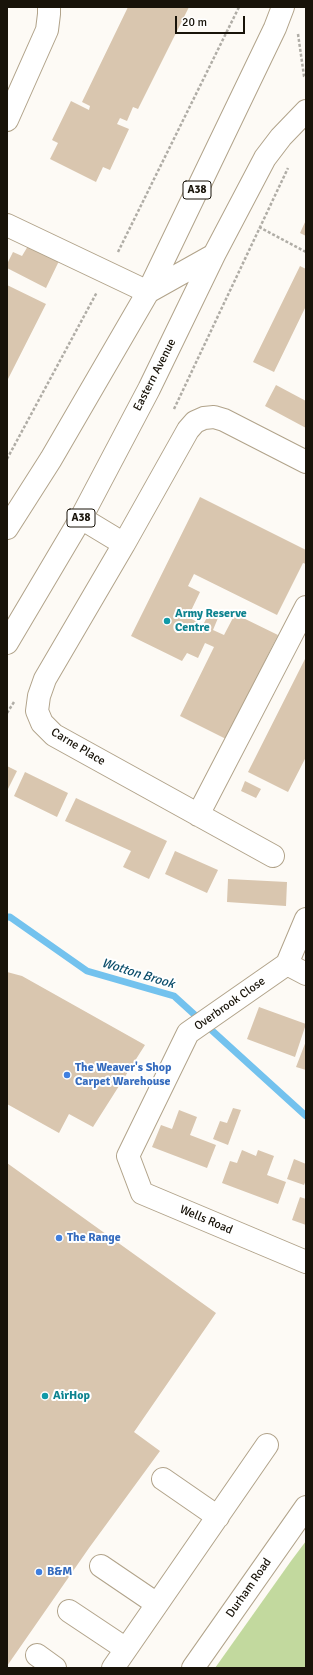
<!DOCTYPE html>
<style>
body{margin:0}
#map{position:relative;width:313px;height:1675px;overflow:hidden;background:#fdfaf5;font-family:Signika,sans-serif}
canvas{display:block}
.frame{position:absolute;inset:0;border:8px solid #181309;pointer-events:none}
.scale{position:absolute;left:175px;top:16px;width:70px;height:18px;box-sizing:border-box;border:2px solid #181309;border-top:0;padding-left:5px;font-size:12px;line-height:14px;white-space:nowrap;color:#181309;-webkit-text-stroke:3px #fff;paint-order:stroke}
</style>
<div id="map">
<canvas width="313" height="1675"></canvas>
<div class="frame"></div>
<div class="scale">20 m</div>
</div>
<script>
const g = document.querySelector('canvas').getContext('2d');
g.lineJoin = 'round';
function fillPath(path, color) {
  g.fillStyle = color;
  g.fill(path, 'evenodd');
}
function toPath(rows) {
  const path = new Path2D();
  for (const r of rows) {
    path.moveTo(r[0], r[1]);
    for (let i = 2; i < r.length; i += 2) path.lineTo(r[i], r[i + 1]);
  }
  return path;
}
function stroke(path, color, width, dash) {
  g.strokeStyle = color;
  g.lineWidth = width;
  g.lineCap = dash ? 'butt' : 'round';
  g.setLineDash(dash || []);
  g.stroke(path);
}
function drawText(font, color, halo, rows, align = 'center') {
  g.font = font + ' Signika,sans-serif';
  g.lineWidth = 4;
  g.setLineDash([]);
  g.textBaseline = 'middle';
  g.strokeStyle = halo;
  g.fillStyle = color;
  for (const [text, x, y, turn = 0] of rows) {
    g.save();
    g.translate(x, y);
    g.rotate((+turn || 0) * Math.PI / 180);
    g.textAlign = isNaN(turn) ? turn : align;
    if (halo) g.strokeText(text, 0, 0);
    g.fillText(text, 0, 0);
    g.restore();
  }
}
fillPath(toPath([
 [306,1541,306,1668,215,1668,291,1561]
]), '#c2d99e');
stroke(toPath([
 [7,917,10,917,87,971,174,996,306,1116]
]), '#73c2ee', 7);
fillPath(toPath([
 [128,7,189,7,138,109,133,107,127,121,120,118,117,124,129,129,110,170,103,167,96,182,50,159,58,143,52,140,71,101,89,110,90,106,82,102],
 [306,220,306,236,300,233],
 [28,246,59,261,46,288,7,268,7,264,13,252,22,256],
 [300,266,306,269,306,306,274,372,253,362],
 [7,285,46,304,7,381],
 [276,385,306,401,306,428,265,406],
 [200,497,306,550,306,564,303,563,277,615,194,574,188,586,200,592,188,617,203,625,209,613,218,618,213,630,224,635,235,614,278,635,226,739,180,716,214,647,205,643,198,658,187,653,182,661,131,636],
 [306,657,306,757,288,792,248,772],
 [7,766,17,771,7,791],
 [25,772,68,793,57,817,14,796],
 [245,781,261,789,256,798,241,791],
 [76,798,167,841,149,879,123,867,131,851,65,821],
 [175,851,218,870,207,893,165,874],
 [228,879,287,882,286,906,227,902],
 [7,972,22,976,145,1045,93,1127,69,1114,59,1133,7,1104],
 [259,1007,306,1024,295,1057,247,1039],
 [306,1041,306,1070,296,1067],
 [233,1108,241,1110,228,1145,213,1139,220,1121,227,1123],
 [179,1110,197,1117,190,1135,216,1145,207,1168,152,1147,161,1125,172,1129],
 [242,1150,256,1156,258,1150,274,1156,267,1175,286,1182,278,1204,222,1183,230,1161,237,1163],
 [294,1159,306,1164,306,1180,304,1185,287,1179],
 [7,1163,216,1313,134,1432,160,1451,89,1548,7,1666],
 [300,1197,306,1199,306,1225,292,1220]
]), '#d9c6af');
const minor = toPath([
 [7,120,47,30,49,14,49,7],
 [7,225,148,292],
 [81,518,124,544,45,679,39,696,37,711,42,723,54,735,273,856],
 [124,544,188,430,195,422,204,418,214,417,224,420,306,462],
 [198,815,306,607],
 [287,964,306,919],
 [306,974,287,964,188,1033,128,1156,142,1193,306,1262],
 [163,1479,218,1517],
 [101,1566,157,1604],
 [69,1611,126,1649],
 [37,1655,55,1668],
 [113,1668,267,1445],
 [193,1668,306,1507]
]);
const highway = toPath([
 [148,292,214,255],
 [7,528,51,459,148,292,275,28,283,7],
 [7,643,81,518,149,389,214,255,265,158,281,137,306,111]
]);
stroke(minor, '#b1a38a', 24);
stroke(highway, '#b1a38a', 24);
stroke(toPath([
 [298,34,304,76,306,78],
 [259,227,306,252],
 [118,252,239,7],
 [174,409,288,168],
 [7,459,97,292],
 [7,713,14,702]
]), '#b0ada6', 2.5, [3, 2]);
stroke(minor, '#fff', 22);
stroke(highway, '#fff', 22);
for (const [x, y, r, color] of [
 [167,621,4,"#0f9aa8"],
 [67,1075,4,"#3f7fe0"],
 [59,1238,4,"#3f7fe0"],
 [45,1396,4,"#0f9aa8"],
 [39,1572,4,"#3f7fe0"]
]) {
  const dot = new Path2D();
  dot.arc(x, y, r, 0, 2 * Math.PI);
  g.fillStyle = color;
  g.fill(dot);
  stroke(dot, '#fff', 1.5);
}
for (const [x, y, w] of [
 [197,190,28],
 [81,518,28]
]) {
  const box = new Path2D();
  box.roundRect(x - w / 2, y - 9, w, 18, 3);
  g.fillStyle = '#fff';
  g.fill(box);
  stroke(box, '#181309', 1);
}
drawText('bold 11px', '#181309', null, [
 ["A38",197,190],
 ["A38",81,518]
]);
drawText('12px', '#181309', '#fff', [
 ["Eastern Avenue",155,375,-63],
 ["Carne Place",78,747,31],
 ["Overbrook Close",230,1004,-35],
 ["Wells Road",206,1220,23],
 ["Durham Road",249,1588,-55]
]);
drawText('bold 12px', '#0d838f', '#fff', [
 ["Army Reserve",175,614],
 ["Centre",175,628],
 ["AirHop",53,1396]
], 'left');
drawText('bold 12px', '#366cbe', '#fff', [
 ["The Weaver's Shop",75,1068],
 ["Carpet Warehouse",75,1082],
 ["The Range",67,1238],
 ["B&M",47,1572]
], 'left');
drawText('italic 13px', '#0b4d6a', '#fff', [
 ["Wotton Brook",138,974,17]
]);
</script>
